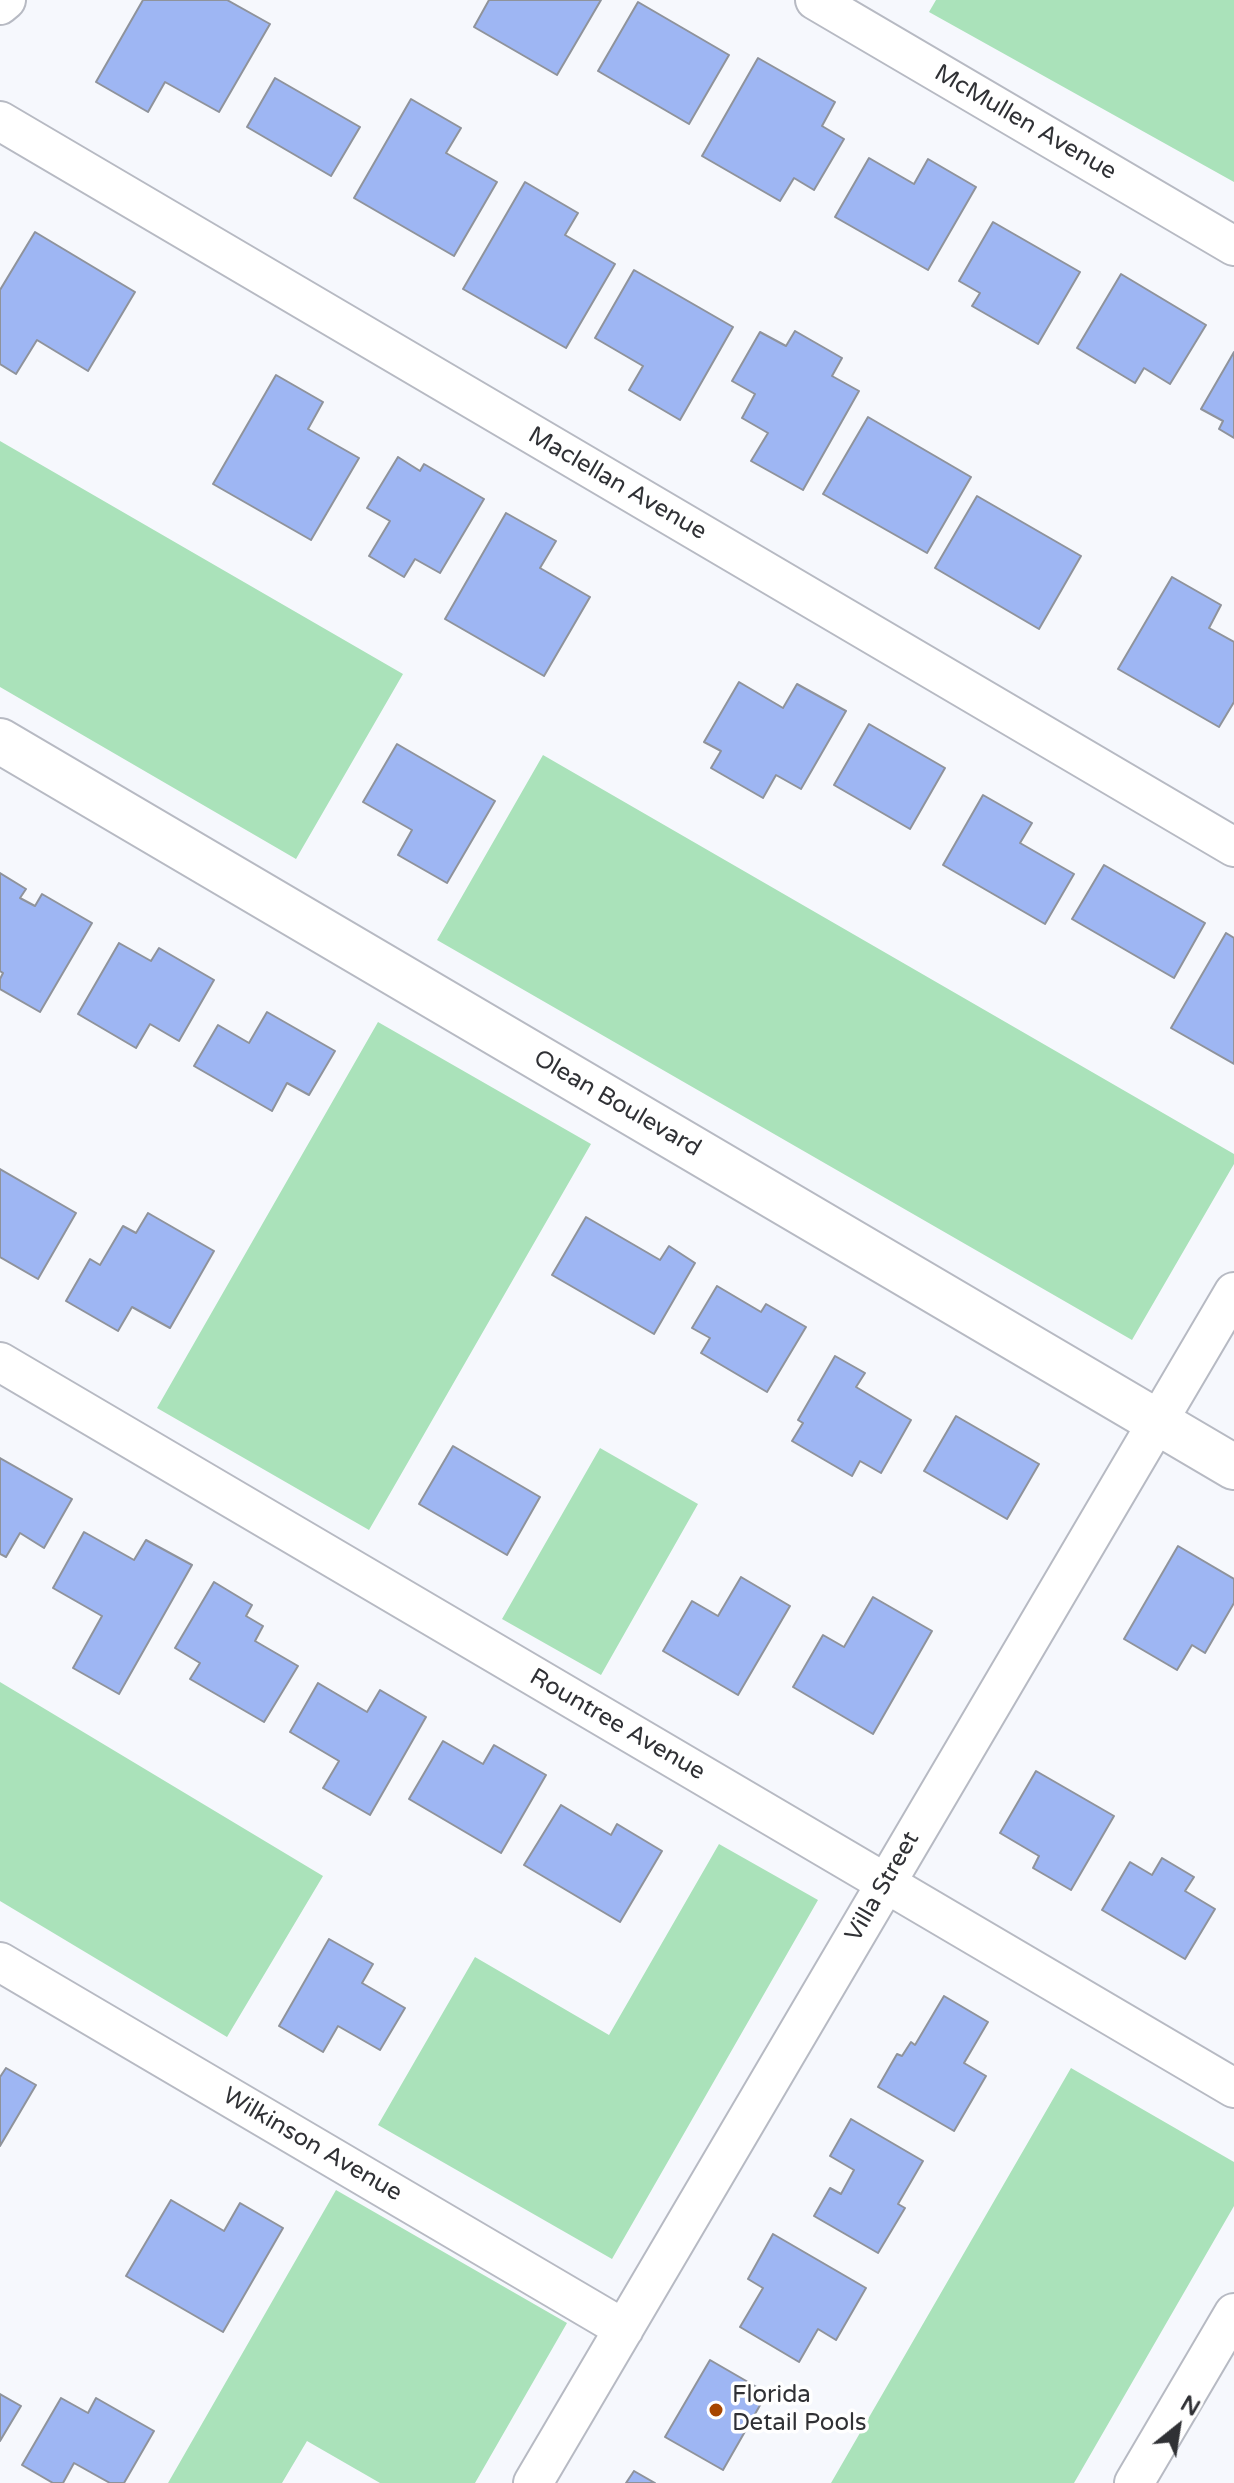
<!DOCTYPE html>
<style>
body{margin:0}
#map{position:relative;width:1234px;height:2483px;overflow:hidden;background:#f6f8fd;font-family:"Varela Round",sans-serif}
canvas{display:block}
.north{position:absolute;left:1138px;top:2387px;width:80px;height:80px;-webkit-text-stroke:6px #fff;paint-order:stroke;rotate:30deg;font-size:22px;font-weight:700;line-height:32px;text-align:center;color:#303135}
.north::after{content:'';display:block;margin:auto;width:28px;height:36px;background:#303135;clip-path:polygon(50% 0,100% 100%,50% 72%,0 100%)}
</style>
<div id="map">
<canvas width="1234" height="2483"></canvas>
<div class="north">N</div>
</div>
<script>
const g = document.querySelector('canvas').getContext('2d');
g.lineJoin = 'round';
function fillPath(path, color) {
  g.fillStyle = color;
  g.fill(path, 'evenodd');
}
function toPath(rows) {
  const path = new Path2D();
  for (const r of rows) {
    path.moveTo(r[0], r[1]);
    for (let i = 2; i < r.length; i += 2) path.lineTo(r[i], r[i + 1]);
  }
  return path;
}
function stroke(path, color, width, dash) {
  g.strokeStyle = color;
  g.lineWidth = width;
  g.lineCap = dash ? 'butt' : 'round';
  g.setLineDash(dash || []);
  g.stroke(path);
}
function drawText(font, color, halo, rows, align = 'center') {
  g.font = font + ' "Varela Round",sans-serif';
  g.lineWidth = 7;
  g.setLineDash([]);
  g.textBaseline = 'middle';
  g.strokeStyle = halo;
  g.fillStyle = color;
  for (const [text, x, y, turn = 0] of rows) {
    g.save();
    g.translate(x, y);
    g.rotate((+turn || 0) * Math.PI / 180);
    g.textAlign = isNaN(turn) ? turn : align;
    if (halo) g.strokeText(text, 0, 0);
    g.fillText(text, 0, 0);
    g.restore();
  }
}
fillPath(toPath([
 [936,0,1234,0,1234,182,929,12],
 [0,441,403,674,296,859,0,687],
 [543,755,1234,1154,1234,1164,1132,1340,437,940],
 [378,1022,591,1144,369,1530,157,1408],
 [600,1448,698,1504,601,1675,502,1619],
 [0,1682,323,1876,227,2037,0,1901],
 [719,1844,818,1900,612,2259,378,2125,475,1957,609,2035],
 [1071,2068,1234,2162,1234,2206,1074,2483,831,2483],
 [336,2190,567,2323,475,2483,380,2483,307,2441,282,2483,168,2483]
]), '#aae2ba');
const building = toPath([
 [143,0,227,0,270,24,219,112,165,82,148,112,96,82,143,0],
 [489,0,601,0,557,75,474,27,489,0],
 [638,2,729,55,689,124,598,71,638,2],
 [758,58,835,102,822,126,844,139,814,190,794,178,780,201,702,156,758,58],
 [275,78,360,127,331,176,247,127,275,78],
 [411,99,461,128,446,153,497,182,454,256,354,198,411,99],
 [869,158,914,184,928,159,976,187,928,270,835,217,869,158],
 [525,182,578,213,565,235,615,264,566,348,463,289,525,182],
 [993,222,1080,272,1038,344,972,306,980,293,959,281,993,222],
 [35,232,135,292,88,371,37,340,16,374,0,364,0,290,35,232],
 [634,270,733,327,680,420,629,390,643,366,595,338,634,270],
 [1121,274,1206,325,1170,384,1144,368,1135,383,1077,348,1121,274],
 [795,331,842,358,832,376,859,391,803,490,751,461,768,433,742,418,755,394,732,381,760,332,786,346,795,331],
 [1234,352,1234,438,1219,429,1223,421,1201,409,1234,352],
 [276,375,323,402,308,429,359,458,311,540,213,484,276,375],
 [868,417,971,477,927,553,823,494,868,417],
 [398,457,420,471,424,464,484,499,440,573,415,559,404,577,369,556,390,521,367,508,398,457],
 [977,496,1081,556,1039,629,935,568,977,496],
 [506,513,556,541,540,568,590,597,544,676,445,619,506,513],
 [1172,577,1221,605,1209,628,1234,642,1234,702,1219,727,1118,669,1172,577],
 [739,682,783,708,797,684,846,711,801,789,776,775,763,798,711,768,721,751,704,742,739,682],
 [869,724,945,768,910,829,834,785,869,724],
 [397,744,495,801,447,883,398,855,412,830,363,802,397,744],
 [983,795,1032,823,1020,843,1074,874,1045,924,943,865,983,795],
 [1104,865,1205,923,1174,978,1072,919,1104,865],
 [0,873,26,889,20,898,35,906,42,894,92,923,40,1012,0,989,0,979,3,973,0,971,0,873],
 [1226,933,1234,938,1234,1064,1171,1028,1226,933],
 [119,943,151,961,159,948,214,980,179,1041,150,1024,136,1048,78,1014,119,943],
 [267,1012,335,1051,309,1095,287,1083,272,1111,194,1066,218,1025,249,1043,267,1012],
 [0,1169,76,1213,38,1279,0,1257,0,1169],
 [148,1213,214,1251,170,1328,132,1307,118,1331,66,1301,90,1259,100,1265,123,1226,136,1233,148,1213],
 [586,1217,660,1260,669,1246,695,1263,654,1334,552,1275,586,1217],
 [717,1286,761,1312,766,1304,806,1327,767,1392,701,1353,710,1338,692,1328,717,1286],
 [835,1356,865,1373,856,1387,911,1420,881,1473,860,1461,852,1476,792,1441,803,1423,798,1420,835,1356],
 [956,1416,1039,1464,1007,1519,924,1471,956,1416],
 [453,1446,540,1497,507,1555,419,1504,453,1446],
 [0,1458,72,1499,44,1548,20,1533,6,1557,0,1554,0,1458],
 [84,1532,134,1560,146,1540,192,1565,119,1694,73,1668,102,1616,53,1588,84,1532],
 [1178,1546,1234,1579,1234,1603,1205,1653,1192,1645,1177,1670,1124,1639,1178,1546],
 [741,1577,790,1606,738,1695,663,1651,692,1601,718,1616,741,1577],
 [214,1582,252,1605,246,1616,263,1626,255,1641,298,1666,264,1722,190,1679,200,1663,175,1648,214,1582],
 [873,1597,932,1631,873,1734,793,1687,823,1635,844,1647,873,1597],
 [318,1683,367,1712,380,1690,426,1717,370,1815,323,1788,339,1761,290,1732,318,1683],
 [443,1741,483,1764,494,1745,546,1775,501,1853,409,1799,443,1741],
 [1036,1771,1114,1816,1071,1890,1033,1868,1039,1856,1000,1833,1036,1771],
 [561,1805,611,1835,617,1824,662,1851,620,1922,524,1865,561,1805],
 [1162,1858,1194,1877,1185,1891,1215,1909,1185,1959,1102,1910,1130,1862,1152,1875,1162,1858],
 [329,1939,373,1964,362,1983,405,2008,380,2050,338,2026,323,2052,279,2026,329,1939],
 [944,1996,988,2022,964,2063,986,2076,954,2131,878,2087,897,2054,902,2056,911,2042,915,2045,944,1996],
 [6,2068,36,2085,0,2146,0,2077,6,2068],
 [851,2119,923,2161,898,2204,905,2208,878,2253,814,2216,830,2188,841,2194,854,2170,830,2156,851,2119],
 [171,2200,224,2231,240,2203,283,2228,223,2332,126,2276,171,2200],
 [773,2234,866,2288,836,2340,818,2329,799,2362,740,2327,763,2288,748,2279,773,2234],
 [710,2360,767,2393,723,2470,665,2437,710,2360],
 [0,2394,21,2406,0,2441,0,2394],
 [61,2398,88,2413,96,2398,154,2431,124,2483,110,2483,74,2463,63,2483,53,2483,22,2465,61,2398],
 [634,2471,655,2483,626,2483,634,2471]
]);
fillPath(building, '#9eb6f3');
stroke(building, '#8f939b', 2);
const minor = toPath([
 [815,0,1234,246],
 [0,5,6,0],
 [0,121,1234,847],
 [0,1362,1234,2088],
 [0,1962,624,2329],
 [533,2483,1234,1292],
 [1134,2483,1234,2313]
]);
const tertiary = toPath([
 [0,741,1234,1467]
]);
stroke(minor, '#b7bac3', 42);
stroke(tertiary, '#b7bac3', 48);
stroke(minor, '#fff', 38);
stroke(tertiary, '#fff', 44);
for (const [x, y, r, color] of [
 [716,2410,8,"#a74600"]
]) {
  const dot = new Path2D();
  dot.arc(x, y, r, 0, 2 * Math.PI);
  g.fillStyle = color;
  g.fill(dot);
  stroke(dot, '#fff', 3);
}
drawText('24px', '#303135', '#fff', [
 ["McMullen Avenue",1025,123,30],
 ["Maclellan Avenue",617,484,30],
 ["Olean Boulevard",617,1104,30],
 ["Rountree Avenue",617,1725,30],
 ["Villa Street",883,1887,-60],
 ["Wilkinson Avenue",312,2145,30]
]);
drawText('24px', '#303135', '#fff', [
 ["Florida",732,2396],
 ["Detail Pools",732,2424]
], 'left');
</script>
